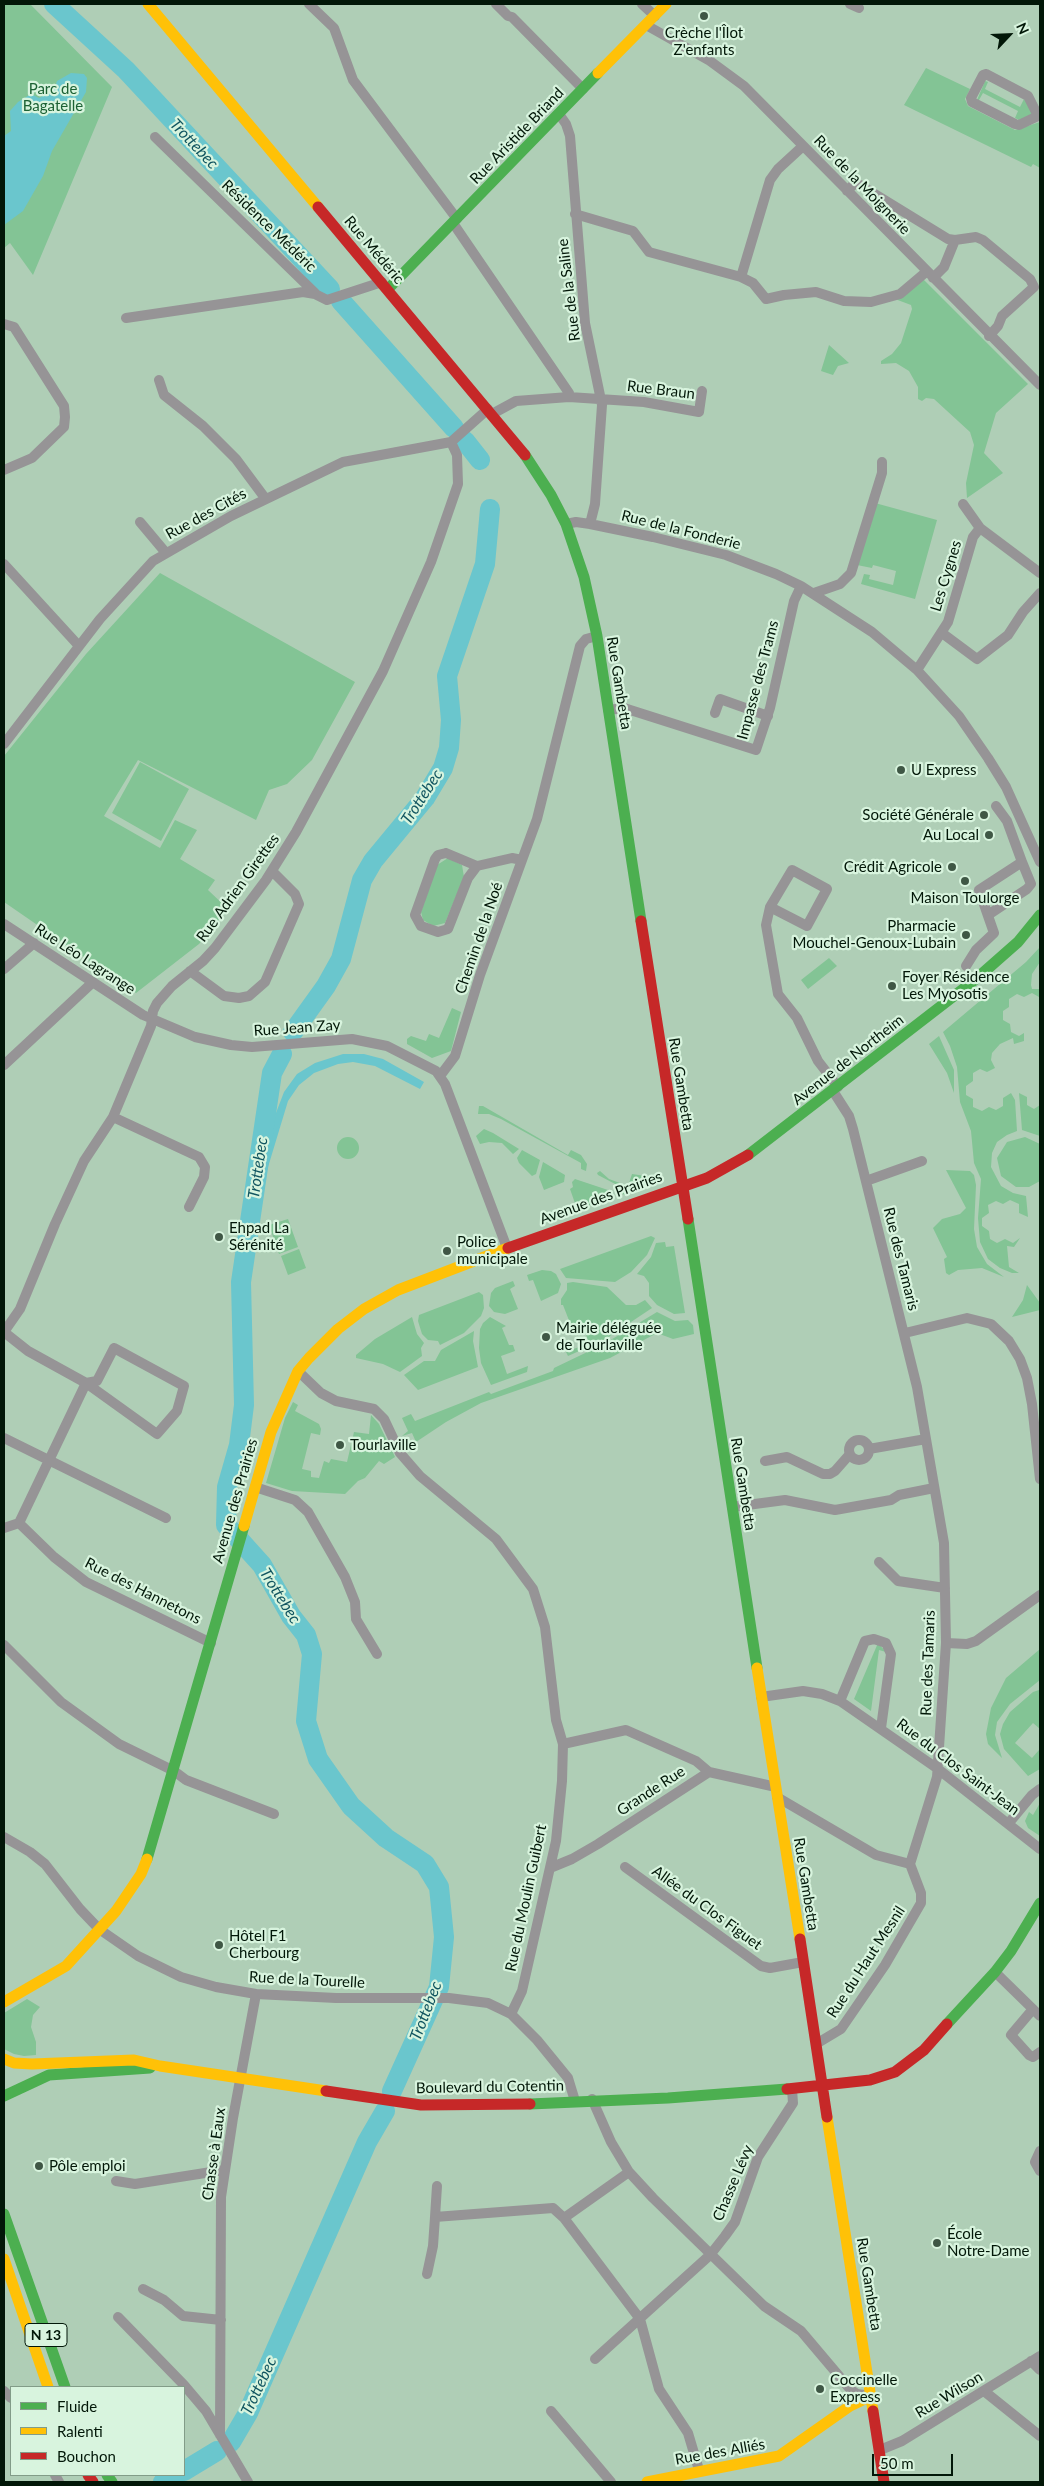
<!DOCTYPE html>
<meta charset="utf-8">
<style>
body{margin:0}
#map{position:relative;width:1044px;height:2486px;overflow:hidden;background:#afceb6;font-family:Lato,sans-serif}
canvas{display:block}
.frame{position:absolute;inset:0;border:5px solid #021708;pointer-events:none}
.legend{position:absolute;left:10px;top:2386px;width:175px;height:90px;box-sizing:border-box;background:#d8f4de;border:1px solid #829c88;margin:0;padding:6px 9px;list-style:none;font-size:15px;color:#021708}
.legend li{display:flex;align-items:center;gap:10px;height:25px}
.legend b{width:25px;border:1px solid #829c88}
.north{position:absolute;left:984px;top:10px;width:50px;height:50px;-webkit-text-stroke:4px #d8f4de;paint-order:stroke;rotate:65deg;font-size:14px;font-weight:700;line-height:20px;text-align:center;color:#021708}
.north::after{content:'';display:block;margin:auto;width:18px;height:22px;background:#021708;clip-path:polygon(50% 0,100% 100%,50% 72%,0 100%)}
.scale{position:absolute;left:872px;top:2454px;width:81px;height:22px;box-sizing:border-box;border:2px solid #021708;border-top:0;padding-left:6px;font-size:15px;line-height:18px;white-space:nowrap;color:#021708;-webkit-text-stroke:4px #d8f4de;paint-order:stroke}
</style>
<div id="map">
<canvas width="1044" height="2486"></canvas>
<div class="frame"></div>
<ul class="legend">
<li><b style="height:6px;background:#4caf50"></b>Fluide</li>
<li><b style="height:6px;background:#ffc107"></b>Ralenti</li>
<li><b style="height:6px;background:#c62828"></b>Bouchon</li>
</ul>
<div class="north">N</div>
<div class="scale">50 m</div>
</div>
<script>
const g = document.querySelector('canvas').getContext('2d');
g.lineJoin = 'round';
function fillPath(path, color) {
  g.fillStyle = color;
  g.fill(path, 'evenodd');
}
function toPath(rows) {
  const path = new Path2D();
  for (const r of rows) {
    if (r.length === 3) {
      path.moveTo(r[0] + r[2], r[1]);
      path.arc(r[0], r[1], r[2], 0, 2 * Math.PI);
      continue;
    }
    path.moveTo(r[0], r[1]);
    for (let i = 2; i < r.length; i += 2) path.lineTo(r[i], r[i + 1]);
  }
  return path;
}
function stroke(path, color, width, dash) {
  g.strokeStyle = color;
  g.lineWidth = width;
  g.lineCap = dash ? 'butt' : 'round';
  g.setLineDash(dash || []);
  g.stroke(path);
}
function drawText(font, color, halo, rows, align = 'center') {
  g.font = font + ' Lato,sans-serif';
  g.lineWidth = 4.5;
  g.setLineDash([]);
  g.textBaseline = 'middle';
  g.strokeStyle = halo;
  g.fillStyle = color;
  for (const [text, x, y, turn = 0] of rows) {
    g.save();
    g.translate(x, y);
    g.rotate((+turn || 0) * Math.PI / 180);
    g.textAlign = isNaN(turn) ? turn : align;
    if (halo) g.strokeText(text, 0, 0);
    g.fillText(text, 0, 0);
    g.restore();
  }
}
fillPath(toPath([
 [4,4,30,4,112,87,33,275,10,243,4,248],
 [926,68,970,89,965,99,968,106,1015,130,1040,122,1040,168,1033,164,1031,167,904,105],
 [985,81,988,82,985,89,1020,107,1024,99,1028,101,1033,112,1030,116,1019,120,1015,118,1018,111,983,93,979,100,977,100],
 [923,279,1028,384,996,413,984,453,1003,473,967,498,966,483,974,445,970,432,934,399,926,398,922,401,918,399,918,387,909,371,896,363,881,364,881,361,892,354,901,343,912,309,911,305,895,299],
 [829,345,849,363,838,366,833,375,821,371],
 [875,503,937,520,915,599,861,584,864,574,870,575,869,579,893,585,896,571,873,565,872,568,857,565],
 [160,573,355,682,312,760,287,784,269,790,256,820,138,760,104,816,160,848,175,820,197,830,180,859,215,880,208,890,228,909,199,944,136,993,4,902,4,756,86,654],
 [140,762,189,789,161,841,112,813],
 [448,858,462,865,464,877,445,923,433,926,423,920,421,912,437,865],
 [1040,947,1040,962,1032,974,1031,985,1032,989,1040,989,1040,1006,1039,997,1032,993,1024,997,1017,994,1009,999,1009,1007,1003,1011,1003,1020,1010,1024,1011,1032,1019,1036,1024,1033,1024,1041,1014,1044,1013,1038,1000,1044,992,1053,991,1060,995,1068,987,1072,980,1069,973,1073,973,1081,966,1086,966,1095,973,1099,973,1107,982,1111,989,1107,996,1110,1003,1106,1003,1098,1011,1093,1015,1100,1017,1131,1007,1135,997,1142,992,1153,991,1167,1001,1186,1013,1193,1026,1196,1028,1217,1019,1213,1019,1204,1010,1200,1003,1204,996,1201,988,1205,989,1213,982,1218,982,1226,989,1231,990,1239,997,1243,1005,1239,1013,1243,1020,1238,1014,1247,1007,1246,1009,1267,1019,1273,1012,1273,1000,1268,988,1259,980,1242,978,1218,981,1179,974,1163,971,1131,960,1102,957,1067,950,1046,943,1032,1026,962],
 [829,958,837,966,808,989,801,980],
 [452,1008,461,1012,451,1051,432,1058,407,1044,407,1039,411,1036,426,1041,429,1034,439,1038],
 [939,1036,954,1070,954,1093,947,1073,929,1044],
 [1019,1093,1027,1097,1027,1105,1034,1109,1040,1105,1040,1136,1022,1130],
 [479,1106,483,1106,568,1155,571,1150,581,1155,587,1164,586,1171,581,1169,581,1163,501,1119,489,1114,478,1114],
 [484,1129,493,1133,519,1149,513,1154,502,1143,489,1142,480,1144,476,1136],
 [1025,1137,1040,1144,1040,1181,1029,1187,1016,1187,1001,1176,997,1158,1007,1142],
 [348,1148,11],
 [522,1150,540,1160,536,1174,532,1176,519,1163,517,1158],
 [543,1162,565,1175,564,1182,544,1190,539,1177],
 [946,1170,970,1171,974,1175,976,1185,974,1229,977,1247,987,1264,1004,1277,982,1268,958,1270,949,1275,946,1273,944,1259,947,1257,933,1228,942,1219,960,1214,966,1208],
 [600,1171,609,1179,628,1186,632,1174,652,1177,655,1180,654,1183,624,1195,617,1185,598,1175,597,1173],
 [575,1179,608,1190,614,1197,577,1209,570,1189,573,1187,572,1182],
 [288,1219,298,1247,279,1254,269,1225],
 [651,1236,655,1238,647,1255,631,1272,615,1282,566,1278,560,1269],
 [665,1242,666,1247,674,1246,685,1313,674,1314,657,1305,649,1296,649,1283,644,1276,637,1274,651,1257,656,1243],
 [299,1249,306,1268,288,1275,281,1256],
 [542,1270,551,1271,556,1274,561,1284,558,1293,541,1301,533,1280,529,1281,527,1275],
 [513,1281,515,1286,510,1289,518,1309,505,1314,494,1312,489,1306,491,1293,495,1288],
 [573,1282,607,1287,626,1305,636,1305,645,1300,652,1308,604,1340,568,1356,566,1352,589,1343,583,1326,569,1330,566,1324,570,1323,563,1305,561,1305,561,1299,567,1290,567,1283],
 [1027,1285,1040,1303,1040,1310,1012,1317,1023,1300],
 [479,1292,483,1295,484,1308,481,1316,464,1333,440,1345,438,1341,428,1340,422,1334,418,1321,419,1315],
 [657,1312,675,1321,688,1320,693,1325,694,1334,673,1339,657,1333,610,1358,481,1403,446,1422,416,1442,412,1433,402,1436,408,1431,402,1418,411,1414,415,1421,489,1392,491,1394,553,1371,554,1368,604,1344],
 [412,1317,417,1334,424,1343,421,1348,422,1356,400,1372,383,1364,356,1358,356,1355,375,1339],
 [490,1317,506,1326,502,1328,509,1345,513,1345,515,1351,501,1356,507,1374,528,1366,527,1372,491,1385,481,1363,479,1348,480,1329,483,1323],
 [474,1331,473,1341,478,1367,418,1390,404,1375,424,1361,435,1361,441,1350],
 [293,1402,298,1405,295,1411,319,1424,321,1429,320,1435,311,1433,302,1469,311,1471,311,1477,319,1478,324,1461,329,1463,331,1459,347,1462,354,1432,369,1434,371,1415,379,1424,395,1457,384,1464,379,1461,365,1478,358,1481,345,1494,292,1491,266,1483,285,1418],
 [878,1643,886,1652,879,1650,871,1711,854,1699],
 [1040,1649,1040,1680,1010,1704,997,1722,995,1735,1002,1758,988,1744,986,1734,991,1708,1006,1678],
 [1039,1690,1040,1729,1033,1723,1015,1743,1032,1758,1039,1750,1040,1752,1040,1769,1028,1776,1004,1749,1000,1734,1003,1724,1010,1712,1033,1692],
 [1040,1803,1040,1836,1028,1828,1025,1821,1029,1812,1033,1815],
 [27,1999,40,2007,33,2015,31,2027,36,2042,36,2055,24,2056,14,2054,4,2049,4,2013]
]), '#83c495');
fillPath(toPath([
 [71,73,84,74,87,78,86,92,52,151,43,176,23,211,4,225,4,136,11,131,10,111,18,102,31,94,39,98,54,90,57,81],
 [343,1054,364,1054,383,1059,424,1082,420,1089,375,1066,353,1062,338,1064,314,1073,299,1085,288,1101,265,1177,256,1176,263,1126,271,1126,284,1092,297,1074,315,1063]
]), '#6ac6cd');
stroke(toPath([
 [54,4,126,70,330,289],
 [341,301,454,428],
 [465,441,480,460],
 [293,1032,326,986,341,959,362,880,373,861,425,798,443,768,449,748,451,720,447,676,485,564,490,509],
 [282,1054,272,1073,241,1282,244,1405,239,1445,227,1487,226,1525,262,1565,291,1616,306,1635,312,1654,306,1721,318,1759,351,1806,386,1838,425,1864,439,1887,444,1937,439,1987,392,2091],
 [231,2442,248,2413,367,2142,385,2111],
 [184,2471,217,2451],
 [163,2482,177,2475]
]), '#6ac6cd', 20);
stroke(toPath([
 [309,4,334,28,353,80,457,219],
 [496,4,508,16,512,17,583,89],
 [642,4,655,16],
 [850,4,859,8],
 [646,25,710,61,744,86,1040,385],
 [986,74,1028,96,1038,116,1019,125,1015,124,972,102,971,98,983,75,986,74],
 [559,114,566,124,570,136,585,323,602,405,595,504,590,524],
 [155,137,315,293],
 [847,191,854,184,860,185,948,239,955,240,976,237,983,240,1030,279,1034,287,1002,316,998,326,989,336],
 [575,214,633,231,649,252,741,277,753,283,766,299,784,295,816,292,844,301,871,302,900,294,926,272],
 [453,223,569,393,569,397,516,401,492,414],
 [741,277,770,180,778,169,803,146],
 [933,278,944,267,955,240],
 [126,318,303,292,315,294,327,300,382,282],
 [4,324,14,327,64,406,65,417,64,427,32,458,4,470],
 [159,380,164,395,203,426,236,459,265,498],
 [569,397,644,402,699,412,702,391],
 [963,504,980,528,1040,573],
 [140,522,166,553],
 [566,524,576,522,590,524,653,537,726,555,776,574,801,586,872,632,917,670,959,716,988,758,1006,787,1040,862],
 [4,564,79,646],
 [814,593,840,584,851,573,882,473,882,462],
 [942,633,977,659,1008,635,1023,612,1040,593],
 [917,670,948,622,973,537,980,528],
 [608,710,624,708,756,750,770,708,794,601,801,586],
 [715,713,720,699,768,716],
 [4,744,100,619,153,561,231,516,343,462,451,442,488,409],
 [446,853,477,866,468,878,448,929,438,932,421,926,415,915,435,859,438,855,446,853],
 [477,866,512,858,522,860],
 [770,907,807,926,827,889,792,870,770,907,766,925,778,994,797,1018,818,1061,838,1087],
 [988,915,1027,889,1031,884,1022,862],
 [4,924,143,1015,195,1037,231,1045,252,1047,352,1039,387,1046,436,1071,445,1084,507,1248],
 [966,966,976,950,994,933,979,890,1022,862,1007,821,996,806],
 [4,969,34,943],
 [190,971,224,996,239,998,249,996,265,982,299,904,295,894,272,871],
 [4,1065,93,982],
 [440,1076,455,1056,480,975,537,819,580,646,586,639,597,636],
 [113,1117,199,1157,205,1167,204,1177,189,1207],
 [866,1181,922,1161],
 [4,1332,20,1309,55,1224,84,1161,113,1117,151,1026,153,1011,157,1003,172,986,203,961,215,948,266,880,296,832,383,671,431,562,458,484,457,455,451,442],
 [905,1333,967,1318,991,1324,1009,1341,1020,1359,1027,1378,1032,1404,1040,1479],
 [114,1348,184,1386,177,1411,157,1434,86,1383,97,1381,114,1348],
 [298,1371,321,1393,336,1401,374,1409,384,1419,400,1453,420,1476,496,1539,533,1589,545,1627,556,1720,563,1744,562,1781,556,1841,522,1991,511,2014,537,2040,568,2078,575,2101],
 [4,1438,166,1518],
 [859,1450,10],
 [869,1449,926,1439],
 [765,1461,787,1457,823,1474,830,1474,835,1471,850,1454],
 [255,1487,295,1500,308,1512,345,1577,355,1602,356,1619,377,1654],
 [732,1507,785,1500,835,1510,891,1500,899,1495,934,1488],
 [19,1523,54,1557,86,1582,211,1643],
 [4,1528,19,1523,86,1383,28,1351,4,1332],
 [879,1562,898,1581,945,1588],
 [946,1643,967,1644,976,1641,1040,1595],
 [4,1645,61,1702,119,1744,174,1771,186,1780,274,1814],
 [761,1697,803,1691,822,1694,840,1701,938,1769,1040,1849],
 [840,1701,865,1641,874,1639,886,1643,891,1654,881,1728],
 [563,1744,626,1730,696,1761,709,1772],
 [777,1797,876,1855,910,1864],
 [1008,1824,1032,1795,1040,1789],
 [4,1837,30,1852,45,1864,80,1909,99,1929,138,1956,181,1977,216,1987,256,1994,336,1998,449,1998,488,2003,511,2014],
 [625,1867,761,1966,770,1968,803,1962],
 [550,1868,572,1859,598,1844,709,1772,776,1787],
 [995,1972,1040,2016],
 [1033,2009,1011,2035,1029,2055,1033,2057,1040,2052],
 [816,2044,841,2029,885,1965,921,1903,921,1893,910,1864,937,1777,946,1643,944,1543,917,1387,853,1129,849,1116,833,1091],
 [592,2099,611,2142,629,2172,653,2198,764,2306,801,2331,850,2389,857,2394,871,2396],
 [1040,2151,1035,2162,1040,2171],
 [116,2181,135,2184,224,2170],
 [435,2217,437,2186],
 [564,2218,640,2319,659,2389,688,2433,699,2470],
 [427,2274,433,2246,435,2217,553,2208,564,2218,629,2172],
 [143,2289,164,2300,183,2316,221,2320],
 [118,2317,184,2385,206,2411,248,2482],
 [595,2359,710,2255,725,2236,735,2222,758,2157,793,2103,792,2089],
 [1031,2361,1040,2370],
 [4,2391,11,2398],
 [984,2391,1040,2436],
 [551,2411,611,2482],
 [220,2435,221,2197,233,2118,256,1994],
 [880,2450,902,2441,1040,2356],
 [55,2475,59,2482]
]), '#969496', 10);
stroke(toPath([
 [388,289,598,73],
 [525,455,551,495,566,524,584,577,597,636,641,921],
 [748,1155,976,979,1018,942,1040,915],
 [688,1219,757,1668],
 [147,1859,244,1526],
 [947,2024,995,1972,1011,1951,1040,1903],
 [4,2096,49,2075,150,2068],
 [530,2104,668,2098,787,2089],
 [4,2214,65,2387],
 [107,2475,112,2482]
]), '#4caf50', 11);
stroke(toPath([
 [148,4,318,207],
 [598,73,666,4],
 [244,1526,271,1432,298,1371,309,1358,338,1329,364,1309,398,1290,508,1248],
 [757,1668,800,1939],
 [4,2002,66,1966,116,1911,141,1874,147,1859],
 [4,2059,14,2063,32,2064,134,2060,160,2066,326,2091],
 [827,2117,873,2411],
 [4,2259,48,2387],
 [647,2482,779,2456,850,2406,871,2396]
]), '#ffc107', 11);
stroke(toPath([
 [318,207,525,455],
 [641,921,688,1219],
 [508,1248,707,1178,748,1155],
 [800,1939,827,2117],
 [787,2089,870,2080,895,2072,924,2050,947,2024],
 [326,2091,421,2105,530,2104],
 [873,2411,884,2482],
 [88,2475,93,2482]
]), '#c62828', 11);
for (const [x, y, r, color] of [
 [704,16,5,"#3f5745"],
 [901,770,5,"#3f5745"],
 [984,815,5,"#3f5745"],
 [989,835,5,"#3f5745"],
 [952,867,5,"#3f5745"],
 [965,881,5,"#3f5745"],
 [966,935,5,"#3f5745"],
 [892,986,5,"#3f5745"],
 [219,1237,5,"#3f5745"],
 [447,1251,5,"#3f5745"],
 [546,1337,5,"#3f5745"],
 [340,1445,5,"#3f5745"],
 [219,1945,5,"#3f5745"],
 [39,2166,5,"#3f5745"],
 [937,2243,5,"#3f5745"],
 [820,2389,5,"#3f5745"]
]) {
  const dot = new Path2D();
  dot.arc(x, y, r, 0, 2 * Math.PI);
  g.fillStyle = color;
  g.fill(dot);
  stroke(dot, '#d8f4de', 2);
}
for (const [x, y, w] of [
 [46,2335,42]
]) {
  const box = new Path2D();
  box.roundRect(x - w / 2, y - 11.5, w, 23, 4);
  g.fillStyle = '#d8f4de';
  g.fill(box);
  stroke(box, '#021708', 1);
}
drawText('bold 14px', '#021708', null, [
 ["N 13",46,2335]
]);
drawText('15px', '#021708', '#d8f4de', [
 ["Crèche l'Îlot",704,33,"center"],
 ["Z'enfants",704,50,"center"],
 ["U Express",911,770],
 ["Société Générale",974,815,"right"],
 ["Au Local",979,835,"right"],
 ["Crédit Agricole",942,867,"right"],
 ["Maison Toulorge",965,898,"center"],
 ["Pharmacie",956,926,"right"],
 ["Mouchel-Genoux-Lubain",956,943,"right"],
 ["Foyer Résidence",902,977],
 ["Les Myosotis",902,994],
 ["Ehpad La",229,1228],
 ["Sérénité",229,1245],
 ["Police",457,1242],
 ["municipale",457,1259],
 ["Mairie déléguée",556,1328],
 ["de Tourlaville",556,1345],
 ["Tourlaville",350,1445],
 ["Hôtel F1",229,1936],
 ["Cherbourg",229,1953],
 ["Pôle emploi",49,2166],
 ["École",947,2234],
 ["Notre-Dame",947,2251],
 ["Coccinelle",830,2380],
 ["Express",830,2397]
], 'left');
drawText('15px', '#1c6134', '#d8f4de', [
 ["Parc de",53,89],
 ["Bagatelle",53,106]
]);
drawText('15px', '#021708', '#d8f4de', [
 ["Rue Aristide Briand",517,136,-46],
 ["Rue de la Moignerie",862,185,46],
 ["Résidence Médéric",269,226,44],
 ["Rue Médéric",374,250,50],
 ["Rue de la Saline",569,290,-97],
 ["Rue Braun",661,390,7],
 ["Rue des Cités",206,514,-29],
 ["Rue de la Fonderie",681,530,14],
 ["Les Cygnes",946,576,-73],
 ["Impasse des Trams",758,680,-75],
 ["Rue Gambetta",619,683,81],
 ["Rue Adrien Girettes",238,888,-54],
 ["Chemin de la Noé",479,938,-71],
 ["Rue Léo Lagrange",85,959,33],
 ["Rue Jean Zay",297,1028,-4],
 ["Avenue de Northeim",848,1060,-38],
 ["Rue Gambetta",681,1084,81],
 ["Avenue des Prairies",601,1198,-20],
 ["Rue des Tamaris",901,1259,76],
 ["Rue Gambetta",743,1484,81],
 ["Avenue des Prairies",235,1501,-74],
 ["Rue des Hannetons",143,1591,27],
 ["Rue des Tamaris",928,1663,-88],
 ["Rue du Clos Saint-Jean",958,1767,37],
 ["Grande Rue",651,1791,-33],
 ["Rue Gambetta",806,1884,81],
 ["Rue du Moulin Guibert",526,1898,-78],
 ["Allée du Clos Figuet",707,1908,36],
 ["Rue du Haut Mesnil",866,1962,-57],
 ["Rue de la Tourelle",307,1980,3],
 ["Boulevard du Cotentin",490,2087,-1],
 ["Chasse à Eaux",214,2154,-82],
 ["Chasse Lévy",733,2183,-67],
 ["Rue Gambetta",869,2284,81],
 ["Rue Wilson",949,2395,-31],
 ["Rue des Alliés",720,2452,-10]
]);
drawText('italic 16px', '#115560', '#d8f4de', [
 ["Trottebec",194,144,47],
 ["Trottebec",422,797,-57],
 ["Trottebec",258,1168,-82],
 ["Trottebec",280,1596,58],
 ["Trottebec",426,2011,-69],
 ["Trottebec",259,2386,-65]
]);
</script>
